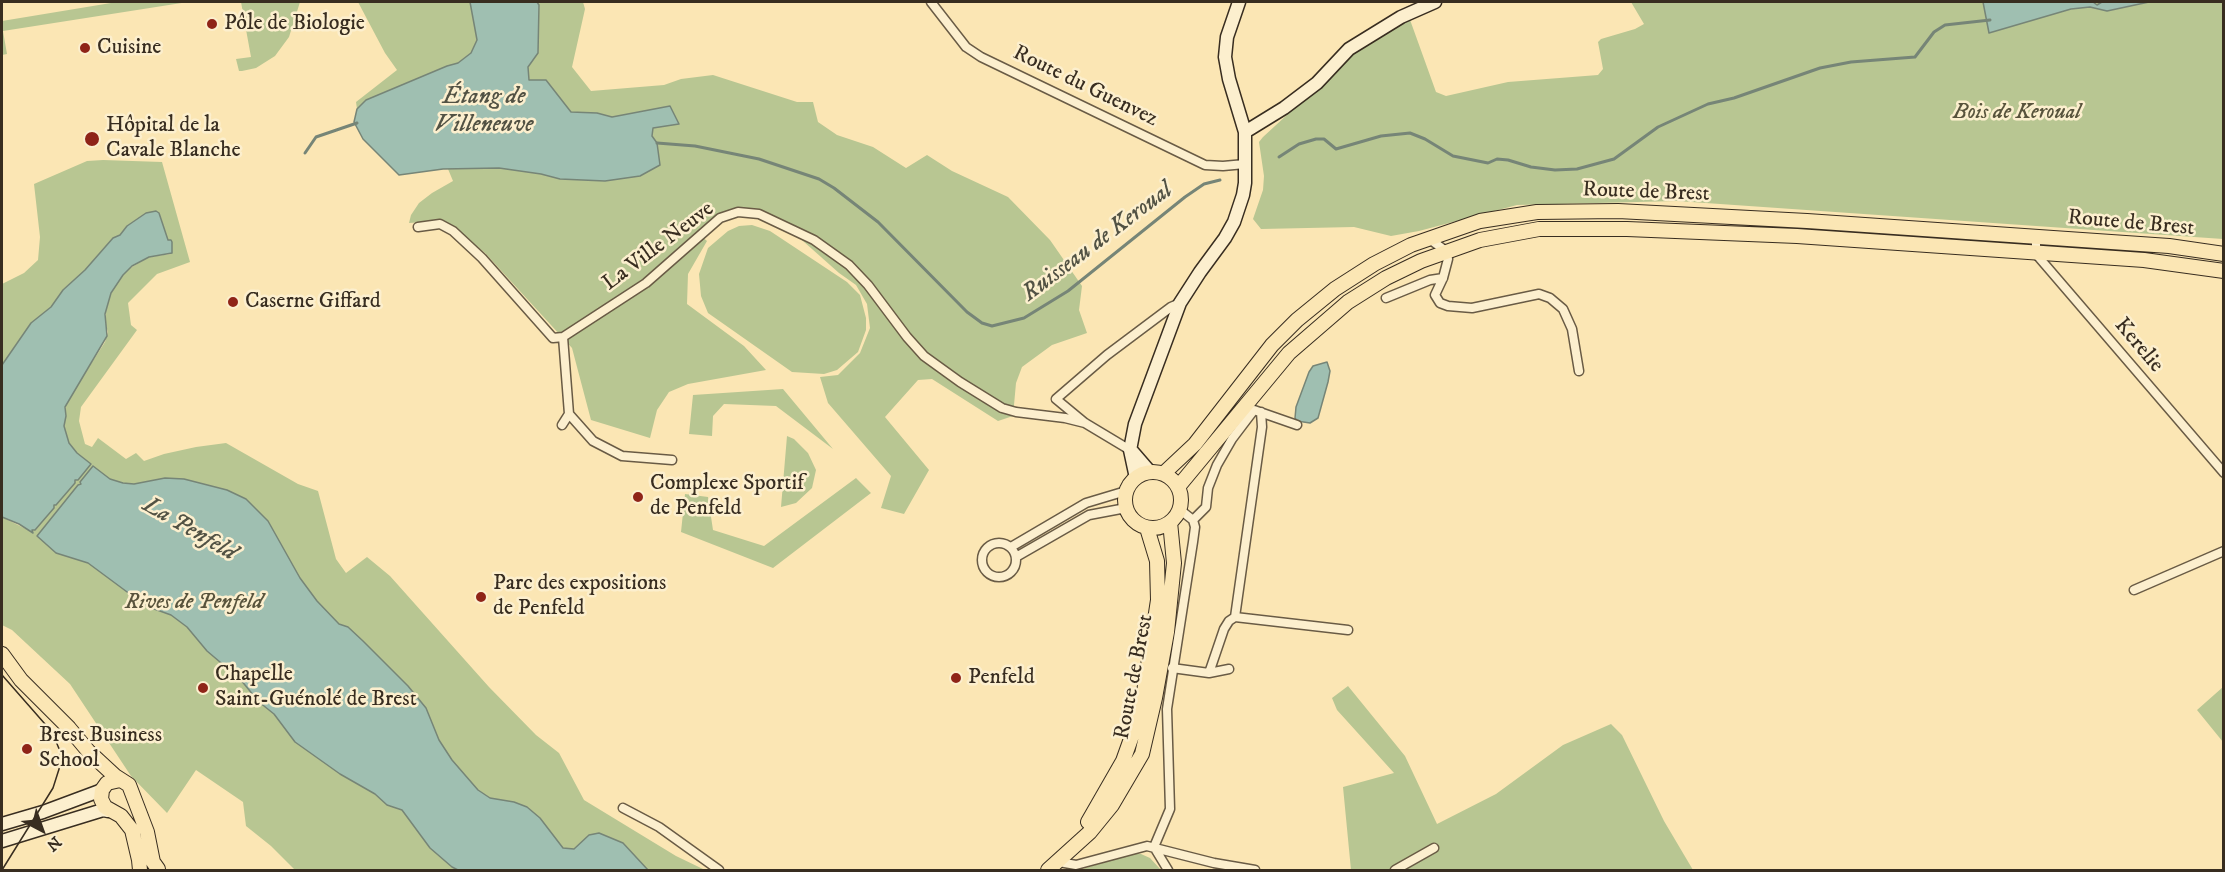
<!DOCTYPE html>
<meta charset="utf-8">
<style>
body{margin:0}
#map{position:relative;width:2225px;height:872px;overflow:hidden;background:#fbe6b4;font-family:"IM FELL DW Pica",serif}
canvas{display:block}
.frame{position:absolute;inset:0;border:3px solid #382d20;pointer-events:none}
.north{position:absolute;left:12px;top:800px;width:60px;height:60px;-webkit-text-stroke:4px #fcefce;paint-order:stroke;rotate:139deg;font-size:16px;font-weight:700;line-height:24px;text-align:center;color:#382d20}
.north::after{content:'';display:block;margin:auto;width:21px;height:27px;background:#382d20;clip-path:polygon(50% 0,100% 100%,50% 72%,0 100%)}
</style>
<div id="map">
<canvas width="2225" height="872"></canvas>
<div class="frame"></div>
<div class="north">N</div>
</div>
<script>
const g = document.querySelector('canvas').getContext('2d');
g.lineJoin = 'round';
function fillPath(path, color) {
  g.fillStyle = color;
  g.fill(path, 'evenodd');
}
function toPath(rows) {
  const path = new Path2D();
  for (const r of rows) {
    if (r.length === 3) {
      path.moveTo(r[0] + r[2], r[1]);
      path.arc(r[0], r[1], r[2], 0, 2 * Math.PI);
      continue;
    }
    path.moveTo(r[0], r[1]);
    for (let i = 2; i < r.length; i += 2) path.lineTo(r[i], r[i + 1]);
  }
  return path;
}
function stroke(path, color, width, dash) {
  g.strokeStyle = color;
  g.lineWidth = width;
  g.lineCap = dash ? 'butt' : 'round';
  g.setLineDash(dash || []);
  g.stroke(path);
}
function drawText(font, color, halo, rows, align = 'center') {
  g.font = font + ' "IM FELL DW Pica",serif';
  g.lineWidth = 5;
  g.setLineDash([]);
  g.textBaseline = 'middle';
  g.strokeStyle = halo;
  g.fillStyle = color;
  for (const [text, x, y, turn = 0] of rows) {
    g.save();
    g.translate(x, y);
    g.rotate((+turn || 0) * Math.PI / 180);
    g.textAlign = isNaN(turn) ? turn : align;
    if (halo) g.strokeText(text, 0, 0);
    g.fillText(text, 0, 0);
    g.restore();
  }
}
fillPath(toPath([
 [117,2,188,2,3,31,7,54,2,55,2,21],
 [241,2,300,2,289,37,275,56,256,68,242,71,239,71,236,59,251,57],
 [358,2,470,2,477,40,471,53,458,63,447,66,366,100,357,109,356,102,397,70,385,53],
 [537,2,583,2,585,9,572,67,591,91,664,85,681,79,713,75,797,102,813,102,818,122,837,135,873,147,906,168,927,155,952,171,1008,197,1050,240,1082,286,1079,310,1087,333,1052,345,1022,367,1016,383,1013,416,998,421,932,379,918,380,885,417,929,470,904,514,881,508,891,476,828,403,820,377,838,375,860,353,870,328,867,304,856,285,839,273,785,225,759,214,720,218,700,235,707,241,688,274,687,304,744,346,766,370,688,384,669,392,657,410,650,438,591,420,572,348,485,253,449,224,440,221,409,223,411,215,419,203,432,193,453,181,448,169,499,168,541,174,560,179,605,181,657,143,652,136,653,128,679,124,670,106,612,117,597,113,571,112,546,80,529,81,528,67,538,53,539,6],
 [1631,2,2223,2,2223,239,1677,201,1517,205,1419,231,1391,236,1354,227,1261,229,1253,219,1263,190,1264,176,1259,142,1263,137,1363,45,1409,17,1436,92,1446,96,1508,82,1598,75,1603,69,1598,42,1601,39,1635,29,1644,24],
 [103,160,162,162,190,262,157,274,128,303,131,325,137,330,81,407,79,421,85,444,92,447,98,438,126,459,136,453,144,461,164,454,196,447,226,443,298,484,318,491,336,559,346,573,367,557,390,576,489,687,536,735,559,753,584,800,676,856,705,870,295,870,271,846,246,826,243,802,196,770,167,813,131,776,70,684,12,630,2,625,2,517,32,532,90,464,77,453,69,443,64,426,66,403,105,342,108,332,106,326,106,310,109,297,118,281,127,270,149,257,171,254,171,240,168,240,159,213,155,211,147,213,127,226,120,235,113,238,85,270,63,290,51,307,31,323,2,365,2,284,24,273,38,260,40,237,34,184,87,161],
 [752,225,770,231,847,282,860,295,866,318,866,330,858,352,837,370,824,374,792,372,708,313,701,296,699,274,708,248,728,231,739,226],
 [783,389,833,449,776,406,724,404,713,416,712,436,689,434,693,395],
 [787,436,794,439,808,453,816,470,812,488,796,503,781,507],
 [856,478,871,493,773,568,681,532,685,494,708,497,713,530,764,546],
 [1348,686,1405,756,1437,824,1496,794,1563,745,1611,724,1622,735,1664,821,1693,870,1351,870,1343,787,1394,773,1337,710,1332,698],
 [2223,687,2223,742,2197,710],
 [1132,854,1141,854,1150,858,1161,870,1079,870]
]), '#b8c692');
const water = toPath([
 [470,2,537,2,539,5,538,53,528,67,529,80,546,80,571,112,597,113,612,117,670,106,679,124,653,128,652,136,657,143,660,165,640,176,605,181,560,179,541,174,499,168,443,169,399,175,363,139,354,122,357,109,366,100,447,66,458,63,471,53,477,40,470,2],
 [1983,2,2093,2,2097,5,2102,2,2149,2,2107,11,2090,7,2071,9,1989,33,1983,2],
 [156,211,159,213,168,240,171,240,172,242,172,253,149,257,132,266,123,275,111,293,105,314,107,336,65,407,66,416,64,426,69,443,77,453,91,464,78,480,75,480,75,483,56,505,54,505,54,508,35,530,32,530,33,533,19,524,2,517,2,365,31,323,51,307,63,290,85,270,113,238,120,235,127,226,146,213,156,211],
 [1327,362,1330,371,1328,382,1318,418,1310,423,1297,421,1295,418,1296,407,1309,372,1313,366,1327,362],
 [93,466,110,479,123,483,134,484,165,478,184,479,227,490,246,499,268,521,300,578,317,601,339,624,348,627,363,641,408,686,426,708,439,740,452,760,478,790,490,798,514,802,527,807,540,818,563,848,574,849,589,835,599,833,623,843,648,870,458,870,452,867,430,848,402,810,387,805,375,794,340,774,295,742,274,714,259,702,240,679,207,651,187,627,171,615,146,606,88,563,56,553,37,536,78,485,81,484,80,482,93,466]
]);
fillPath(water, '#9fbfb1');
stroke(water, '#768577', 1.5);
stroke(toPath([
 [657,143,695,146,759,159,819,179,834,188,878,222,967,312,982,323,992,326,1024,318,1068,291,1185,197,1204,184,1220,180],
 [305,153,316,137,357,123],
 [1279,157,1299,144,1316,139,1324,139,1336,149,1381,136,1410,133,1425,139,1453,156,1488,163,1497,159,1508,160,1531,167,1555,170,1577,169,1614,159,1658,127,1708,104,1734,98,1820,68,1851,62,1915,57,1934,32,1945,25,1990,20]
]), '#768577', 3);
const street = toPath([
 [931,2,966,47,981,57,1205,165,1223,166,1245,164],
 [418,227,440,224,453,231,482,258,553,338,563,337,646,283,720,218,738,212,759,214,814,240,849,265,868,285,907,337,924,356,960,382,1002,408,1016,412,1065,418,1085,423],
 [1428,238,1446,251,1448,259,1443,278,1435,295,1440,303,1448,306,1472,308,1539,294,1550,298,1563,309,1572,329,1579,371],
 [2036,238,2036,254,2224,473],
 [1386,298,1430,280,1443,278],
 [569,414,593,441,622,456,672,460],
 [562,425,569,414,563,337],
 [1130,450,1085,423,1056,399,1107,355,1171,307,1180,303],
 [1179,509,1193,520],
 [1193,520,1206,507,1208,488,1217,465,1232,439,1254,410,1297,425],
 [999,560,17],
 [1011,547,1086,503,1126,491],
 [1016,557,1089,515,1126,508],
 [2134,590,2224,551],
 [1235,617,1348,630],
 [1172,668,1209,673,1224,629,1229,621,1235,617,1262,427,1261,412],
 [1209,673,1229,669],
 [623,808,659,827,719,870],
 [1154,847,1170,809,1167,709,1193,542,1195,527,1193,520],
 [1154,847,1168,870],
 [1059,862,1076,865,1147,846,1214,863,1255,870],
 [1395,870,1434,848]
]);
const secondary = toPath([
 [1245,132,1284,108,1317,83,1349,49,1401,17,1435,2],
 [1131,450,1150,472],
 [1136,478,1130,450,1135,424,1180,303,1200,272,1225,238,1234,222,1243,195,1245,183,1245,132,1229,79,1225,57,1227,37,1239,2],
 [2,824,43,812,102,790],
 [2,841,103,810,108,811]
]);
const primary = toPath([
 [1153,500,28],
 [1163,474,1195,444,1272,345,1297,320,1335,289,1374,264,1411,245,1480,221,1537,212,1618,211,1807,221,2169,246,2224,254],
 [1178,487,1289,353,1348,302,1386,278,1421,261,1480,240,1539,229,1627,229,1797,236,2144,260,2224,271],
 [2,654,21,680,69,728,89,752,115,776,129,785,147,832,153,862,158,869],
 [120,780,107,783,102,790,101,799,105,807,121,816,132,830,139,860,140,870],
 [1088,822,1123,761,1138,719,1144,692,1158,600,1157,561,1147,528],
 [1048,870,1090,832,1112,805,1142,754,1155,698,1167,632,1174,563,1170,522]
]);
stroke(street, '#695b45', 11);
stroke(secondary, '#382d20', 15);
stroke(primary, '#382d20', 16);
stroke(street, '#fcefce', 8);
stroke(secondary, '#fcefce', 12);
stroke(primary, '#fbe6b4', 14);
stroke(toPath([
 [2,675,52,732,60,751,60,766,53,788,2,870]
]), '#382d20', 1.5);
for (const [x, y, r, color] of [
 [212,24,6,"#8f2418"],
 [85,48,6,"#8f2418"],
 [92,139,8,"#8f2418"],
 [233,302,6,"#8f2418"],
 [638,497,6,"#8f2418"],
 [481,597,6,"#8f2418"],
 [956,678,6,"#8f2418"],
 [203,688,6,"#8f2418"],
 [27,749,6,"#8f2418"]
]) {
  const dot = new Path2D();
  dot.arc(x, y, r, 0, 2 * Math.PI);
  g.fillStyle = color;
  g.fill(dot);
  stroke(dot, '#fcefce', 2);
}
drawText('22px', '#382d20', '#fcefce', [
 ["Pôle de Biologie",224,24],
 ["Cuisine",97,48],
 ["Hôpital de la",106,126],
 ["Cavale Blanche",106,151],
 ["Caserne Giffard",245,302],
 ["Complexe Sportif",650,484],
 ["de Penfeld",650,509],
 ["Parc des expositions",493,584],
 ["de Penfeld",493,609],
 ["Chapelle",215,675],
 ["Saint-Guénolé de Brest",215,700],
 ["Penfeld",968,678],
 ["Brest Business",39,736],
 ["School",39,761]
], 'left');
drawText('22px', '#382d20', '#fcefce', [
 ["Route du Guenvez",1085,87,26],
 ["Route de Brest",1646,193,2],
 ["Route de Brest",2131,224,5],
 ["La Ville Neuve",659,247,-37],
 ["Kerelie",2138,346,50],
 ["Route de Brest",1135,677,-79]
]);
drawText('italic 22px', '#58533c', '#fcefce', [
 ["Bois de Keroual",2017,113],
 ["Rives de Penfeld",194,603]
]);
drawText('italic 24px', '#525244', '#fcefce', [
 ["Étang de",484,98],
 ["Villeneuve",484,126],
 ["Ruisseau de Keroual",1098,243,-37],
 ["La Penfeld",189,530,30]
]);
</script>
